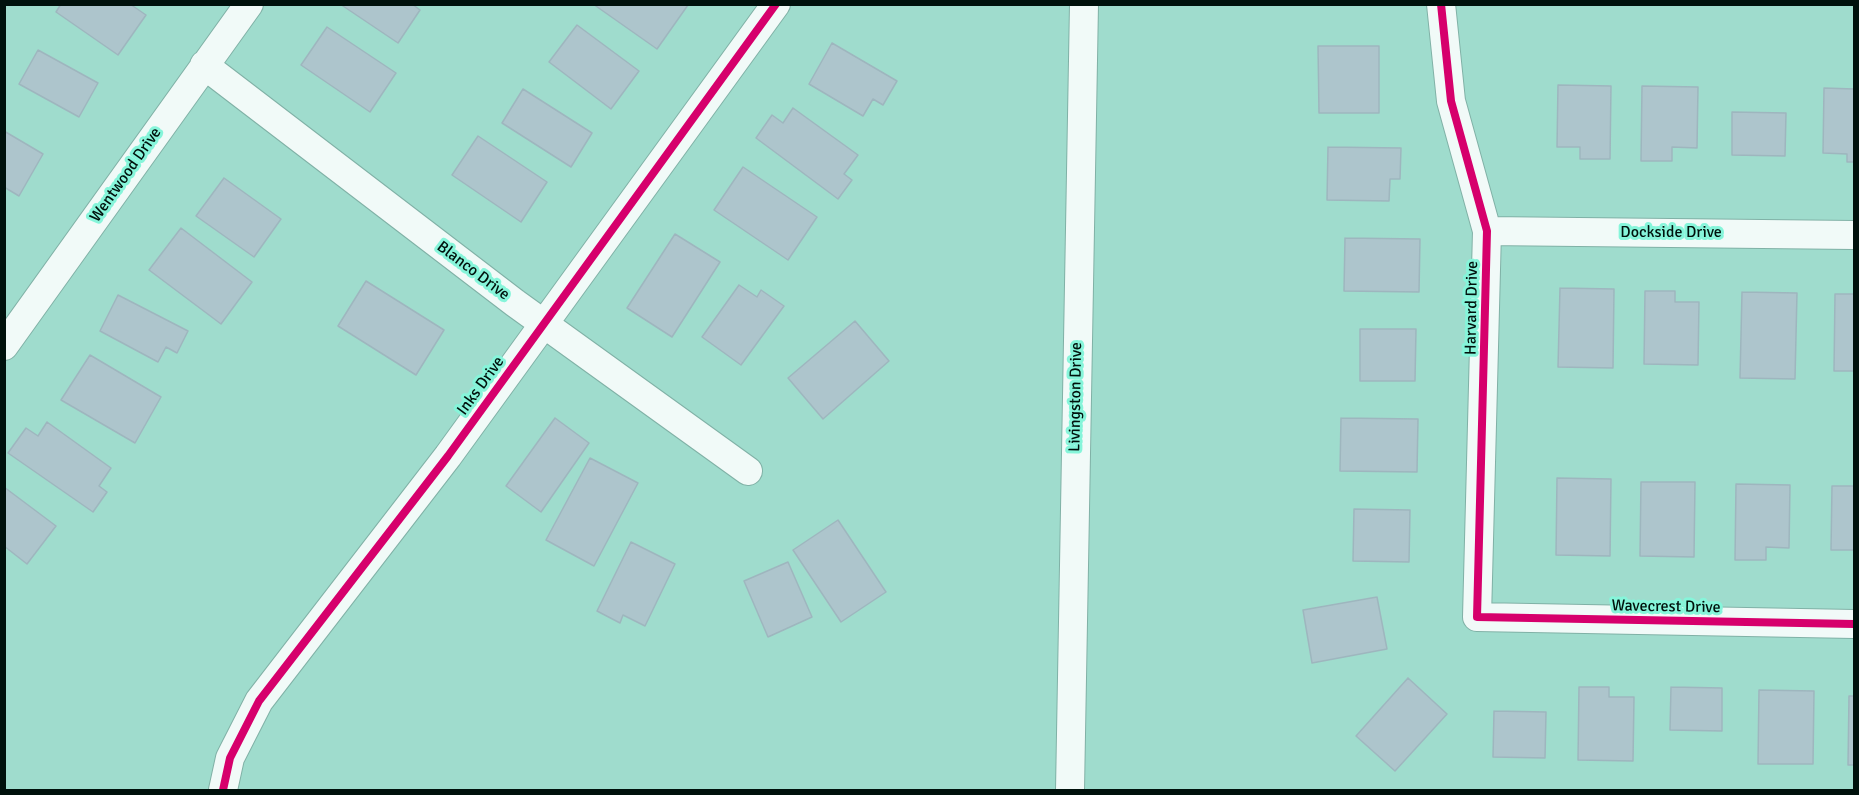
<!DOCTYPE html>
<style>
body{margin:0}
#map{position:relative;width:1859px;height:795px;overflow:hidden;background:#9fdccd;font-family:Signika,sans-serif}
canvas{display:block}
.frame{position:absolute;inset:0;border:6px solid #00110c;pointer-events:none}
</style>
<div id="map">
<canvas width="1859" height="795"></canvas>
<div class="frame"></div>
</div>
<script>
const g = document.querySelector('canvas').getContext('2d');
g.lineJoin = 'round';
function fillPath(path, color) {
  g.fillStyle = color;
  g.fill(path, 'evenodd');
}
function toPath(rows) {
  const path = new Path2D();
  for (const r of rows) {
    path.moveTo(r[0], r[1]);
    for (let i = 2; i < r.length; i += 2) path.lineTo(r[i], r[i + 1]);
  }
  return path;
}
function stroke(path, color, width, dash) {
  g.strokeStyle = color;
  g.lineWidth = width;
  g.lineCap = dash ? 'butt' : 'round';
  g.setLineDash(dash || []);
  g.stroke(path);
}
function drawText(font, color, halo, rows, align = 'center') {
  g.font = font + ' Signika,sans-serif';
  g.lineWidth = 6;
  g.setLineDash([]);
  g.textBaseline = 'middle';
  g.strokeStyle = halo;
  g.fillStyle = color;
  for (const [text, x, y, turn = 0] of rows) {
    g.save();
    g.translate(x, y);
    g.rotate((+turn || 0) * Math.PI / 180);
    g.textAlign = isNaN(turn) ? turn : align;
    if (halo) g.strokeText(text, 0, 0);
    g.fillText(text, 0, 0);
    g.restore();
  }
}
const building = toPath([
 [61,4,130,4,146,15,118,55,56,12,61,4],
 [340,4,412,4,420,10,398,43,340,4],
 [593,4,687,4,688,5,657,49,593,4],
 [577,25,639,71,611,109,549,62,577,25],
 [327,27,396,73,370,112,301,65,327,27],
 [832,43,897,81,883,105,873,99,863,116,809,84,832,43],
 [1318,46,1379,46,1379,113,1319,113,1318,46],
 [38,50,98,83,79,117,19,84,38,50],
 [1558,85,1611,86,1610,159,1580,159,1580,147,1557,147,1558,85],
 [1642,86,1698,87,1697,148,1672,147,1672,161,1641,161,1642,86],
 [1824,88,1854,89,1854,162,1847,162,1847,154,1823,153,1824,88],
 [523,89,592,133,571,167,502,123,523,89],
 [793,108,858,155,844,174,852,180,838,199,756,138,772,115,783,123,793,108],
 [1732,112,1786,113,1785,156,1732,155,1732,112],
 [4,131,43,154,19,196,4,187,4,131],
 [478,136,547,182,521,222,452,175,478,136],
 [1328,147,1401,148,1400,179,1390,179,1389,201,1327,200,1328,147],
 [743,167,817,217,788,260,714,210,743,167],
 [224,178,281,219,254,257,196,216,224,178],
 [181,228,252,282,221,324,149,270,181,228],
 [675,234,720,262,672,337,627,308,675,234],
 [1345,238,1420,239,1419,292,1344,291,1345,238],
 [366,281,444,330,416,375,338,326,366,281],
 [739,285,757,297,761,290,784,306,741,365,702,337,739,285],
 [1560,288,1614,289,1613,368,1558,367,1560,288],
 [1645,291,1675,291,1675,302,1699,302,1698,365,1644,364,1645,291],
 [1742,292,1797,293,1795,379,1740,378,1742,292],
 [1835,294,1854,294,1854,371,1834,371,1835,294],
 [118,295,188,331,177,353,166,347,158,362,100,331,118,295],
 [855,321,889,361,823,419,788,378,855,321],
 [1360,329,1416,329,1415,381,1360,381,1360,329],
 [90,355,161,397,135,443,61,400,90,355],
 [555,418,589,443,541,512,506,486,555,418],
 [1341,418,1418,419,1417,472,1340,471,1341,418],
 [47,422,111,468,99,486,107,492,93,512,8,453,26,428,38,436,47,422],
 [590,458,638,483,594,566,546,540,590,458],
 [1557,478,1611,479,1610,556,1556,555,1557,478],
 [1641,482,1695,482,1694,557,1640,556,1641,482],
 [1736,484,1790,485,1789,548,1766,547,1766,560,1735,560,1736,484],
 [1832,486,1854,486,1854,550,1831,550,1832,486],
 [4,487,56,526,27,564,4,546,4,487],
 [1354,509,1410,510,1409,562,1353,561,1354,509],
 [838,520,886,592,841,622,793,550,838,520],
 [631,542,675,564,645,626,623,615,620,623,597,611,631,542],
 [788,562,812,617,768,637,744,581,788,562],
 [1377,597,1387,649,1312,663,1303,610,1377,597],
 [1408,678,1447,714,1395,771,1356,736,1408,678],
 [1579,687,1609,687,1609,697,1634,697,1633,761,1578,760,1579,687],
 [1671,687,1722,688,1722,731,1670,730,1671,687],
 [1759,690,1814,691,1813,764,1758,764,1759,690],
 [1849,696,1854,696,1854,765,1848,765,1849,696],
 [1494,711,1546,712,1545,758,1493,757,1494,711]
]);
fillPath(building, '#adc5cc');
stroke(building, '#9eb6be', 1.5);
const minor = toPath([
 [1441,4,1451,101,1487,231,1477,617,1854,624],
 [204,65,515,303,748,471],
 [1487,231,1854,235],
 [4,346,249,4],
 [223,790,230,758,259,701,448,456,776,4],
 [1070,790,1084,4]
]);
stroke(minor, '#80b1a6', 30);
stroke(minor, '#f1faf8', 28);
stroke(toPath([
 [1441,4,1451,101,1487,231,1477,617,1854,624],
 [223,790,230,758,259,701,448,456,776,4]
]), '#d6006c', 8);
drawText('16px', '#00110c', '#86f5da', [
 ["Wentwood Drive",126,175,-55],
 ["Dockside Drive",1671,233],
 ["Blanco Drive",473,271,37],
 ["Harvard Drive",1472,308,-89],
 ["Inks Drive",481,386,-54],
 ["Livingston Drive",1076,397,-89],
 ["Wavecrest Drive",1666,607,1]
]);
</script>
